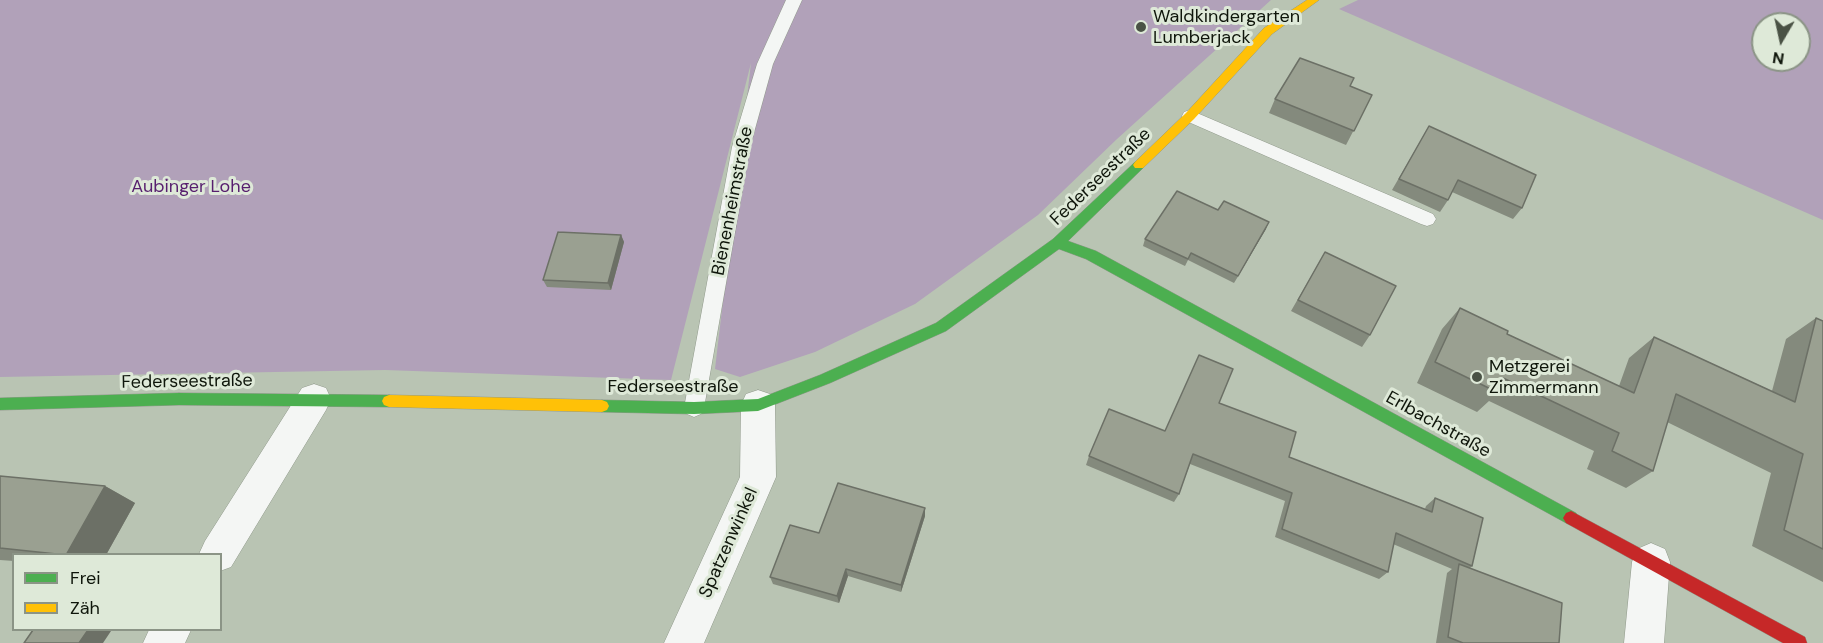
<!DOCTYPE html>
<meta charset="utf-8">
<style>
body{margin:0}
#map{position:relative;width:1823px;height:643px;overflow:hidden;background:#b9c4b3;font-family:"DM Sans",sans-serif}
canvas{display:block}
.legend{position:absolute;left:12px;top:553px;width:210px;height:78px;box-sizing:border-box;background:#dee9d8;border:2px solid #8b9486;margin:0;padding:8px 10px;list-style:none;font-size:18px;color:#0e150a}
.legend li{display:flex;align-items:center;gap:12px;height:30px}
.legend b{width:30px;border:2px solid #8b9486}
.north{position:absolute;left:1751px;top:12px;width:60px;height:60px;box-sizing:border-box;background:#dee9d8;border:2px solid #8b9486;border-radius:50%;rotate:189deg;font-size:16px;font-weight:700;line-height:24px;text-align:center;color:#0e150a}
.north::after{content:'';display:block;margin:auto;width:21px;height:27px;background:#4a5245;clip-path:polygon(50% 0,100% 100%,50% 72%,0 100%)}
</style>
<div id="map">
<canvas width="1823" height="643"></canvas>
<ul class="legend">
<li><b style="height:8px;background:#4caf50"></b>Frei</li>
<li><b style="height:8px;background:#ffc107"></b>Zäh</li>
</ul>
<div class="north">N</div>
</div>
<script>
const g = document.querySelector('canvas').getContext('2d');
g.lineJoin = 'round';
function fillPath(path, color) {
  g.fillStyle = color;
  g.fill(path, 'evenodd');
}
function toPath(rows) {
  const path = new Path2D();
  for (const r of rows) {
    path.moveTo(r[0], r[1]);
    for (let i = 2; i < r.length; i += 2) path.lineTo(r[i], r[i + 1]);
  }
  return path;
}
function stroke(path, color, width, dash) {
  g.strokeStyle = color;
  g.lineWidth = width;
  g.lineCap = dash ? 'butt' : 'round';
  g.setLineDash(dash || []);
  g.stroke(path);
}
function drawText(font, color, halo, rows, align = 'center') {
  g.font = font + ' "DM Sans",sans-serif';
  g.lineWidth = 6;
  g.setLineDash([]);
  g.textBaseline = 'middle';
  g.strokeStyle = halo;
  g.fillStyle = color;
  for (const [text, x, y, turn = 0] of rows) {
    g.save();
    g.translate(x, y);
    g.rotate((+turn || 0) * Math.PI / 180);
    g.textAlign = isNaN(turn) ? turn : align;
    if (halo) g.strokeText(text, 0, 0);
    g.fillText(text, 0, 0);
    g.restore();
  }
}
fillPath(toPath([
 [0,0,1271,0,1117,139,1038,215,915,304,815,352,740,377,715,369,751,63,671,380,385,370,0,377],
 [1358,0,1823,0,1823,220,1339,9],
 [1763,24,1799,24,1799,60,1763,60]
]), '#b1a1b9');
const lane = toPath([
 [786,0,802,0,773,64,750,147,704,408,701,414,694,417,687,414,684,408,732,147,757,64,786,0],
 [1190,110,1433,214,1436,219,1433,224,1427,226,1421,224,1184,120,1182,116,1184,112,1190,110]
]);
const street = toPath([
 [314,384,326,388,331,399,326,410,231,567,220,571,220,554,199,554,205,541,302,388,314,384],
 [758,390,770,394,775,405,776,477,704,643,664,643,740,477,741,405,746,394,758,390],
 [1651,543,1665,549,1670,562,1664,643,1624,643,1632,562,1637,549,1651,543],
 [149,630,191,630,185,643,143,643,149,630]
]);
const fast = toPath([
 [1139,160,1143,162,1145,165,1143,168,1068,241,1096,251,1576,513,1579,518,1576,523,1571,525,1566,523,1086,259,1059,249,946,331,830,383,758,411,694,414,602,412,597,410,595,406,597,402,602,400,694,402,758,399,820,375,936,323,1053,239,1135,162,1139,160],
 [179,393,389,395,394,397,396,401,394,405,389,407,179,405,0,410,0,398,179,393]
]);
const slow = toPath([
 [1307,0,1319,0,1272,34,1194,119,1143,168,1135,168,1133,165,1135,162,1186,113,1264,28,1307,0],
 [389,395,602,400,607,402,609,406,607,410,602,412,389,407,384,405,382,401,384,397,389,395]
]);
const jam = toPath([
 [1571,511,1805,637,1807,643,1783,643,1566,523,1563,518,1566,513,1571,511]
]);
stroke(lane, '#90998b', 1);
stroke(street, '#90998b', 1);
stroke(fast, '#90998b', 1);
stroke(slow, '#90998b', 1);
stroke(jam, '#90998b', 1);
fillPath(lane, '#f4f6f4');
fillPath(street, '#f4f6f4');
fillPath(fast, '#4caf50');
fillPath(slow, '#ffc107');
fillPath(jam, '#c62828');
fillPath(toPath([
 [1350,87,1372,95,1346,145,1269,113,1275,99],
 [1429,126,1522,208,1513,219,1452,192,1448,200,1440,212,1392,190],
 [1218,210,1266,229,1234,283,1188,260,1185,266,1143,246,1145,239],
 [621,235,624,242,611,290,547,287,543,280],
 [1325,252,1370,335,1362,347,1291,311],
 [1460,308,1507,334,1619,386,1629,358,1654,337,1772,391,1786,339,1816,318,1823,321,1823,582,1752,546,1771,473,1667,422,1653,471,1626,488,1587,469,1594,451,1489,401,1477,412,1417,383,1442,329],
 [1219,403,1289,457,1425,509,1426,506,1435,498,1472,566,1470,568,1559,643,1436,643,1447,573,1452,569,1393,544,1388,572,1379,579,1275,537,1285,501,1190,464,1179,494,1174,502,1086,465,1089,456,1165,431],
 [0,476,105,486,135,503,106,555,14,555,14,561,0,560],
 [925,508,925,516,901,592,848,576,839,603,773,584,770,577,819,533]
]), '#848a7d');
fillPath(toPath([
 [1269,222,1266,229,1234,283,1238,276],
 [621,235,624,242,611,290,608,283],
 [105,486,135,503,106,555,66,555],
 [925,508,925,516,901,592,901,585],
 [846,569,848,576,839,603,837,596],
 [88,630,108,630,111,631,103,643,79,643]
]), '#6c7066');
const building = toPath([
 [1300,58,1354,78,1350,86,1372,95,1354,131,1275,99,1300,58],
 [1429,126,1536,175,1522,208,1458,180,1448,200,1399,179,1429,126],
 [1177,191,1218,210,1224,201,1269,222,1238,276,1191,253,1188,259,1145,239,1177,191],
 [558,232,621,235,608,283,543,280,558,232],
 [1325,252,1396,286,1370,335,1298,300,1325,252],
 [1460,308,1508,331,1507,334,1634,393,1654,337,1795,402,1816,318,1823,321,1823,549,1784,530,1803,454,1676,394,1653,471,1612,451,1619,433,1503,378,1497,392,1435,362,1460,308],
 [1199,355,1233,369,1219,403,1296,432,1289,457,1432,512,1435,498,1483,518,1472,566,1396,533,1388,572,1282,529,1292,493,1193,454,1179,494,1089,456,1109,409,1165,431,1199,355],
 [0,476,105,486,66,555,0,548,0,476],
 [838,483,925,508,901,585,846,569,837,596,770,577,790,525,819,533,838,483],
 [1459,564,1562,603,1559,643,1463,643,1448,637,1459,564],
 [33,630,88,630,79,643,24,643,33,630]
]);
fillPath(building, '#9aa091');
stroke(building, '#6c7066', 1.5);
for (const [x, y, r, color] of [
 [1141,27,6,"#4a5245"],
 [1477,377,6,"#4a5245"]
]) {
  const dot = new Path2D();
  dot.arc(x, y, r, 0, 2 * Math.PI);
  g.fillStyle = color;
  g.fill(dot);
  stroke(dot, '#dee9d8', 2);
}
drawText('18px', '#0e150a', '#dee9d8', [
 ["Waldkindergarten",1153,17],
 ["Lumberjack",1153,38],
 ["Metzgerei",1489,367],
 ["Zimmermann",1489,388]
], 'left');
drawText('18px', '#0e150a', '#dee9d8', [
 ["Federseestraße",1101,177,-44],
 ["Bienenheimstraße",733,201,-79],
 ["Federseestraße",187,382,-1],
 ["Federseestraße",673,387],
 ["Erlbachstraße",1438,425,29],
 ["Spatzenwinkel",729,543,-66]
]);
drawText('18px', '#571f6e', '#dee9d8', [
 ["Aubinger Lohe",191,187]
]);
</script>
